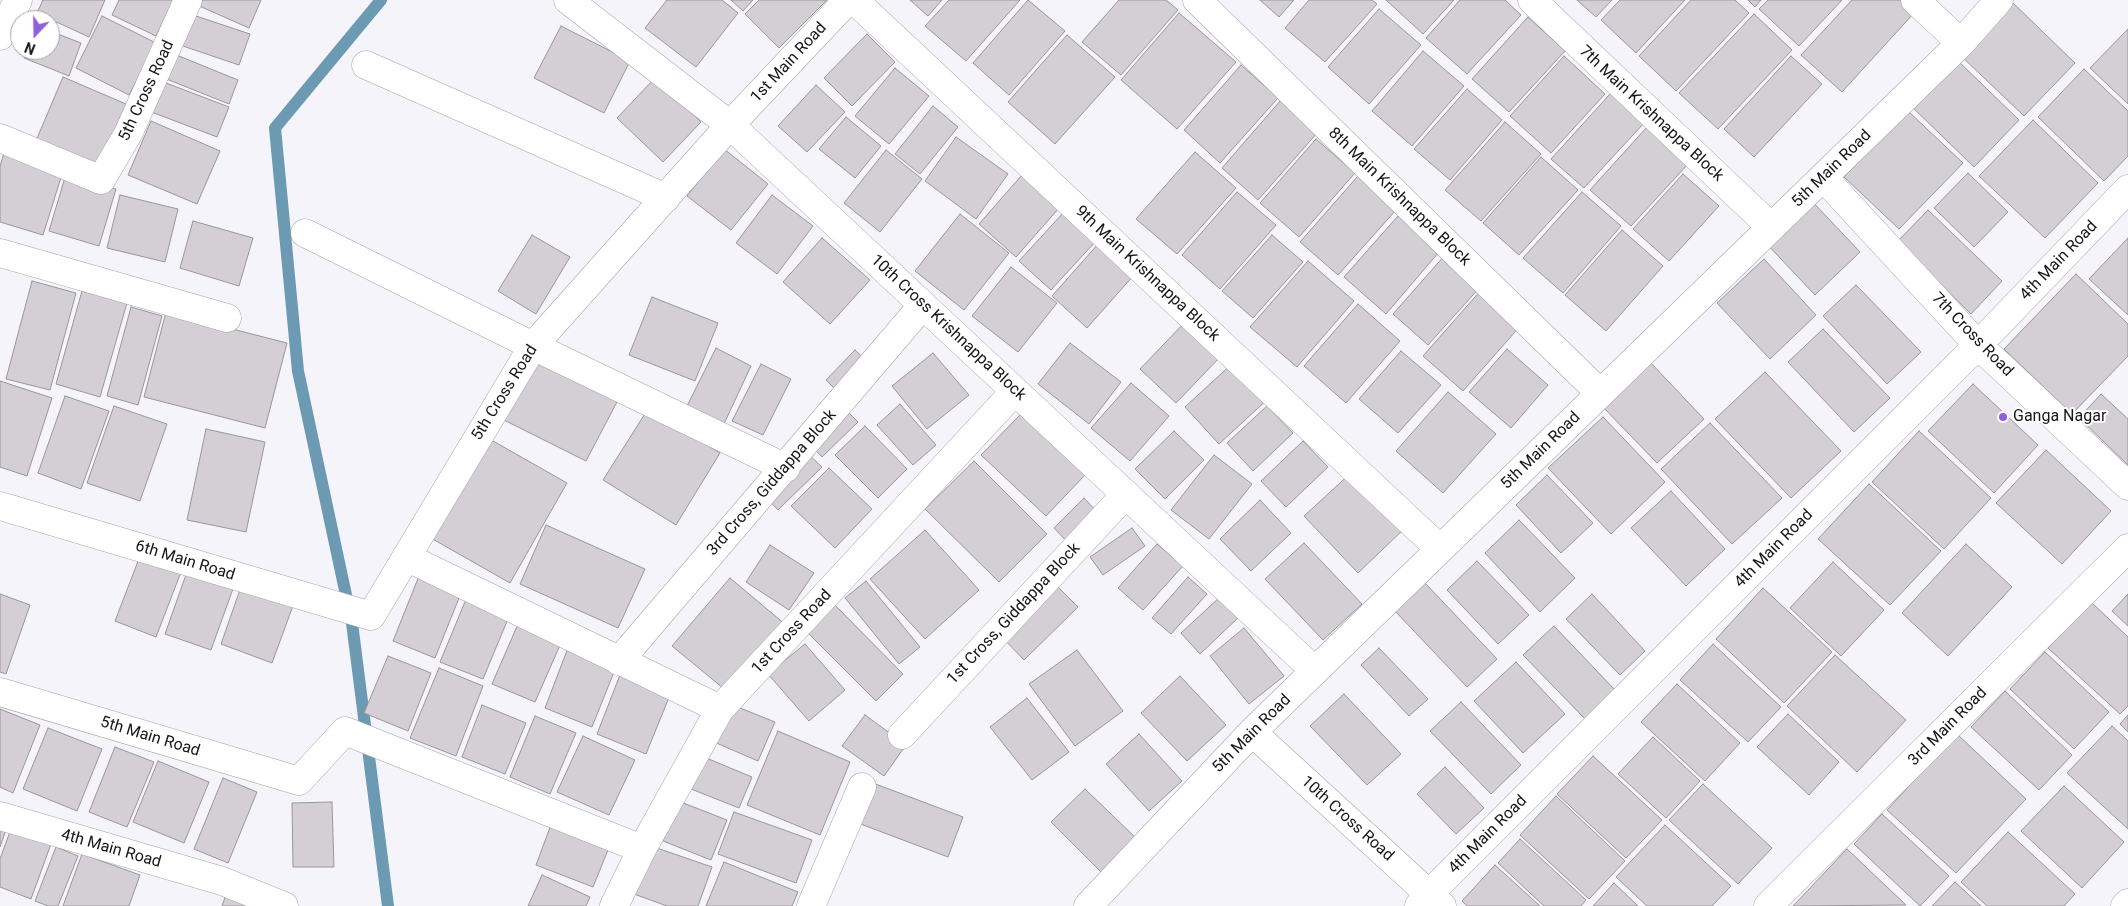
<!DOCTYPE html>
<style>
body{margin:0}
#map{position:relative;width:2128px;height:906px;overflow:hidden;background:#f4f4fa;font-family:Roboto,sans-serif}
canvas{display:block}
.north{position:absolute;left:10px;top:10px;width:50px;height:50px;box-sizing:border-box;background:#fff;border:1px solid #a2a2a3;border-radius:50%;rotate:201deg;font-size:14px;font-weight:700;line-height:20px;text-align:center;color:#161618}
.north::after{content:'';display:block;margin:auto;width:18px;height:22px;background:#8e60da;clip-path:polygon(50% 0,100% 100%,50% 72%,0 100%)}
</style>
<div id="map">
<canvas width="2128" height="906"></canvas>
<div class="north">N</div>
</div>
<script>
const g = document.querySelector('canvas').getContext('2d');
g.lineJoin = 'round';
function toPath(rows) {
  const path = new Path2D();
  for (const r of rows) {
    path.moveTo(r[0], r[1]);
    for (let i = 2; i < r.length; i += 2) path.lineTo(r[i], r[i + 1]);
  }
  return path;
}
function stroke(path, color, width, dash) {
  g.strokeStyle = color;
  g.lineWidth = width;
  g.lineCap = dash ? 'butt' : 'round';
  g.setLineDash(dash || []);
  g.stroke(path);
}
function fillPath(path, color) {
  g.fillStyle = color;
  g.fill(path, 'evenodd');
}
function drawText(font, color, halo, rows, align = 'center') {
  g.font = font + ' Roboto,sans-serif';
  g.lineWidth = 4;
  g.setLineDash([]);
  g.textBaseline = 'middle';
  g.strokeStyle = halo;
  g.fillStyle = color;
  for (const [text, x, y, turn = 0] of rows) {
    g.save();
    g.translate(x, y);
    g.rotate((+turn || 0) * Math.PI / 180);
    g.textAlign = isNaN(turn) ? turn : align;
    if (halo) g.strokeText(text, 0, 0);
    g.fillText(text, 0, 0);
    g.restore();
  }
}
stroke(toPath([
 [381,0,275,128,298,371,352,623,388,906]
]), '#6b9ab2', 12);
const building = toPath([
 [43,0,105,0,89,37,37,13,43,0],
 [119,0,173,0,156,36,112,15,119,0],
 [199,0,261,0,249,28,197,5,199,0],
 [667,0,722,0,738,13,696,67,645,28,667,0],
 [731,0,753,0,743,11,731,0],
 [759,0,827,0,779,48,745,14,759,0],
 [910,0,942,0,928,16,910,0],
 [949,0,1020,0,966,61,925,26,949,0],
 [1028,0,1065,31,1009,95,973,63,1028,0],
 [1119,0,1166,0,1178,10,1121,75,1082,42,1119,0],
 [1260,0,1294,0,1279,17,1260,0],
 [1309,0,1372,0,1377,4,1325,62,1285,28,1309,0],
 [1386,0,1454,0,1423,34,1386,0],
 [1460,0,1505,0,1521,15,1467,74,1426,38,1460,0],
 [1577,0,1612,0,1596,17,1577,0],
 [1620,0,1685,0,1636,53,1601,20,1620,0],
 [1691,0,1735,0,1749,13,1676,91,1639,56,1691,0],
 [1748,0,1761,0,1755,7,1748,0],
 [1768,0,1842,0,1799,46,1759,9,1768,0],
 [1852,0,1900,0,1914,13,1842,92,1801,55,1852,0],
 [2010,0,2075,63,2024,116,1958,53,2010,0],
 [1379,9,1421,45,1369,104,1328,67,1379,9],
 [187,13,250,34,239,65,177,44,187,13],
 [1179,13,1236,62,1177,129,1121,80,1179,13],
 [1754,14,1792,50,1718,129,1679,93,1754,14],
 [102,16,156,43,129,95,76,68,102,16],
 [1528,17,1565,51,1509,112,1472,79,1528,17],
 [561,26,630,61,604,113,534,78,561,26],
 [2128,29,2128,104,2090,68,2128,29],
 [50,31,81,43,69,76,24,58,27,50,50,50,50,31],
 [867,34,895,62,852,106,824,78,867,34],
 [1067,35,1115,77,1055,144,1008,102,1067,35],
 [1423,51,1464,86,1412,146,1372,111,1423,51],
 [174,54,238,80,229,104,164,78,174,54],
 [1564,56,1605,94,1551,153,1510,116,1564,56],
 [1791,56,1822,84,1754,157,1724,129,1791,56],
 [1954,57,2019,120,1974,167,1909,104,1954,57],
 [1241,65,1278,98,1220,163,1184,130,1241,65],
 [895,68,929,96,889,144,855,116,895,68],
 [2084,69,2128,111,2128,156,2104,181,2038,117,2084,69],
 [63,77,126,104,98,169,35,143,63,77],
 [655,78,701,122,663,162,617,118,655,78],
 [161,81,229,107,217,137,149,111,161,81],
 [816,85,845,112,807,152,778,126,816,85],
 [1467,89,1502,120,1450,180,1414,149,1467,89],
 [1611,93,1645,122,1584,188,1551,159,1611,93],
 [1281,100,1318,132,1258,200,1222,168,1281,100],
 [933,106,958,127,920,174,895,154,933,106],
 [1908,111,1963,163,1899,229,1844,177,1908,111],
 [846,117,881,146,855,178,819,149,846,117],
 [2033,120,2098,183,2045,238,1979,176,2033,120],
 [151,121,220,151,197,204,128,175,151,121],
 [1505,122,1541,154,1481,221,1445,190,1505,122],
 [1647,127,1688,164,1631,226,1590,190,1647,127],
 [956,137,1008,174,976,219,925,181,956,137],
 [1316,139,1355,173,1299,237,1260,203,1316,139],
 [724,149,768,184,731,230,687,196,724,149],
 [5,150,64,168,43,235,0,222,0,166,5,150],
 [886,150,922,179,880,232,844,203,886,150],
 [1195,152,1236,188,1177,254,1136,219,1195,152],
 [1541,157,1578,190,1519,255,1483,223,1541,157],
 [1968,173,2008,212,1974,247,1934,208,1968,173],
 [66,174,116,189,99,246,49,231,66,174],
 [1683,174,1719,206,1669,261,1633,229,1683,174],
 [1022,175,1059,208,1016,257,979,224,1022,175],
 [1358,176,1396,210,1338,275,1300,242,1358,176],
 [1237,192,1276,225,1220,289,1182,255,1237,192],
 [1582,192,1621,226,1563,293,1523,258,1582,192],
 [120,195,178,209,165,262,107,248,120,195],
 [772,195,813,226,777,274,736,243,772,195],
 [1809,198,1860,252,1815,295,1763,240,1809,198],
 [1928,210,2002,281,1971,314,1897,242,1928,210],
 [1064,212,1096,241,1051,290,1019,261,1064,212],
 [960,214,1009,253,964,310,915,271,960,214],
 [1398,216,1439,252,1386,314,1344,277,1398,216],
 [193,221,253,238,239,286,180,268,193,221],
 [1622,230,1663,266,1606,331,1565,295,1622,230],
 [532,235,570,257,536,314,498,291,532,235],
 [1272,235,1303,262,1253,318,1222,291,1272,235],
 [822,238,870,280,830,324,783,282,822,238],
 [2128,238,2128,315,2089,279,2128,238],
 [1099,243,1134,275,1087,328,1052,296,1099,243],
 [1445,255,1481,286,1428,345,1393,314,1445,255],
 [1764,259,1816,315,1770,359,1717,303,1764,259],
 [1308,261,1354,301,1297,367,1250,327,1308,261],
 [1011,267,1057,303,1018,352,972,316,1011,267],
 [2076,274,2128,324,2128,356,2072,414,2004,349,2076,274],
 [32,281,76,293,50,390,6,379,32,281],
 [1856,285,1921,352,1887,384,1823,316,1856,285],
 [1482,289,1522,324,1463,391,1423,356,1482,289],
 [82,291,127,303,100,397,56,384,82,291],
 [652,297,718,323,695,381,629,355,652,297],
 [1358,304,1400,341,1346,403,1304,366,1358,304],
 [131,307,162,316,138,405,107,396,131,307],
 [166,312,287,343,265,428,144,397,166,312],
 [1187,320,1223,354,1176,403,1140,369,1187,320],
 [1823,329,1890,398,1854,432,1788,362,1823,329],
 [1070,343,1121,382,1089,424,1038,384,1070,343],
 [716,348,751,366,723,426,686,408,716,348],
 [1507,349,1548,385,1511,428,1469,392,1507,349],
 [855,350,868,362,839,393,826,380,855,350],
 [1401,351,1441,385,1398,433,1359,399,1401,351],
 [933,353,969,395,927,429,892,386,933,353],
 [533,357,618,400,586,461,502,419,533,357],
 [1235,361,1269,398,1219,444,1185,407,1235,361],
 [1649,361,1704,419,1657,463,1601,405,1649,361],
 [761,364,791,379,763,435,732,421,761,364],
 [1765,372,1841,451,1791,498,1715,419,1765,372],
 [0,381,52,398,27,476,0,467,0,381],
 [1131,383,1169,416,1130,461,1091,428,1131,383],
 [1973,384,2038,445,1994,493,1928,431,1973,384],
 [1448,392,1496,434,1443,493,1396,451,1448,392],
 [2101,394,2128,419,2128,465,2079,418,2101,394],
 [65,396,109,411,81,489,38,473,65,396],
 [900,404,936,445,913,465,877,425,900,404],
 [114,406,167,424,140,501,87,483,114,406],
 [1267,406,1293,433,1253,471,1227,443,1267,406],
 [844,408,858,422,822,457,809,443,844,408],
 [648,409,720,453,676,525,603,480,648,409],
 [1021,414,1085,475,1046,516,981,455,1021,414],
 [1603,417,1665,482,1611,534,1548,468,1603,417],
 [1710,423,1782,498,1732,544,1661,469,1710,423],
 [865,426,907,469,878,498,835,455,865,426],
 [206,429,265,442,246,532,187,520,206,429],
 [1174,431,1204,460,1165,499,1135,469,1174,431],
 [1919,431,1991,498,1944,549,1872,482,1919,431],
 [486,437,567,483,510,583,429,537,486,437],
 [1303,441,1328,467,1286,507,1261,481,1303,441],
 [2046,450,2111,511,2062,564,1996,503,2046,450],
 [808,454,822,467,778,510,765,496,808,454],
 [1214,455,1252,484,1209,539,1171,510,1214,455],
 [974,461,1047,534,999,582,925,509,974,461],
 [829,468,872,509,835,548,791,506,829,468],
 [1353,471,1406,527,1358,573,1304,516,1353,471],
 [1547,475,1593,523,1561,553,1516,505,1547,475],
 [1869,484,1941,551,1890,605,1818,539,1869,484],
 [1671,491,1725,549,1686,586,1631,528,1671,491],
 [1084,498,1101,516,1071,546,1054,528,1084,498],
 [1260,500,1291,533,1251,571,1220,539,1260,500],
 [1519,520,1575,578,1540,612,1485,553,1519,520],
 [546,525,645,569,618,628,520,584,546,525],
 [1132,528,1145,546,1103,575,1090,557,1132,528],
 [925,530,979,590,925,639,870,579,925,530],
 [1304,543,1362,604,1323,640,1265,579,1304,543],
 [1157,544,1183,566,1143,610,1118,588,1157,544],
 [1966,544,2012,587,1948,656,1902,613,1966,544],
 [770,545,814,573,789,610,746,582,770,545],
 [140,556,181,572,156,637,115,621,140,556],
 [1477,561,1529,615,1498,644,1447,590,1477,561],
 [1833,562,1884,610,1841,656,1790,608,1833,562],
 [188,569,234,586,211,650,165,634,188,569],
 [421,571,463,588,435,658,393,641,421,571],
 [1188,577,1207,594,1171,634,1152,618,1188,577],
 [730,578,786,625,729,693,672,646,730,578],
 [866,581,920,647,899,664,845,598,866,581],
 [1425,583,1497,659,1467,687,1395,611,1425,583],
 [242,584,294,603,272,663,221,644,242,584],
 [1055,584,1078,607,1024,660,1001,636,1055,584],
 [1763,588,1832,652,1784,703,1716,639,1763,588],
 [0,594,30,605,6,674,0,672,0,594],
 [1592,594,1645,651,1620,675,1566,619,1592,594],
 [2128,594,2128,626,2112,611,2128,594],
 [467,597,510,614,483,679,440,662,467,597],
 [1220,597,1239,617,1200,654,1181,633,1220,597],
 [830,600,903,674,876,701,802,627,830,600],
 [2091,602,2128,637,2128,706,2120,714,2048,648,2091,602],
 [518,624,561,643,535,702,492,684,518,624],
 [1554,626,1615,690,1585,719,1523,655,1554,626],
 [1244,628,1284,676,1249,704,1210,656,1244,628],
 [805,644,845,690,809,721,768,674,805,644],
 [1713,644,1781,707,1748,742,1680,680,1713,644],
 [568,648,616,667,592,727,545,708,568,648],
 [1379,648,1428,699,1409,716,1361,665,1379,648],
 [1077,650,1123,711,1075,746,1029,684,1077,650],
 [2045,652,2109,712,2074,749,2010,689,2045,652],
 [1835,655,1906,720,1857,772,1787,706,1835,655],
 [388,656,431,673,408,731,364,713,388,656],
 [1516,662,1565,714,1523,753,1474,701,1516,662],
 [439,668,483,686,456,756,410,738,439,668],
 [620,675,670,695,646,754,597,734,620,675],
 [1180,676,1226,725,1187,761,1141,713,1180,676],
 [1677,684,1740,743,1705,781,1641,722,1677,684],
 [2005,691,2072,755,2039,790,1971,727,2005,691],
 [1344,694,1401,754,1367,785,1310,726,1344,694],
 [1027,698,1069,752,1032,780,990,727,1027,698],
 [1461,702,1521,765,1491,794,1430,731,1461,702],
 [730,704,775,722,758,761,714,742,730,704],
 [482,705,526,723,505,774,462,757,482,705],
 [0,709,40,725,13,793,0,787,0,709],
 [1788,714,1839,762,1809,795,1757,747,1788,714],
 [865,715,906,745,884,776,842,746,865,715],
 [2128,715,2128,732,2120,724,2128,715],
 [535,716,576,733,550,794,510,777,535,716],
 [2112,726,2128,741,2128,829,2067,773,2112,726],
 [48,728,102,749,77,811,23,789,48,728],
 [778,731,850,762,820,835,747,805,778,731],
 [1139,734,1182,781,1149,811,1106,764,1139,734],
 [1957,734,2026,799,1956,873,1887,810,1957,734],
 [583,736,635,760,609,815,557,792,583,736],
 [1653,737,1700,781,1666,818,1618,774,1653,737],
 [115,747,154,762,127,827,89,812,115,747],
 [699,755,752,777,739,808,686,787,699,755],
 [1593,756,1662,820,1626,858,1557,794,1593,756],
 [158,761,209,782,184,843,133,822,158,761],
 [1445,767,1484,808,1456,834,1417,794,1445,767],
 [223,778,257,792,228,863,194,849,223,778],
 [873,783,963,817,948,857,858,823,873,783],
 [1703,784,1772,848,1738,884,1669,820,1703,784],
 [2064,786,2124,842,2082,888,2021,831,2064,786],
 [1085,789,1137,839,1102,873,1051,822,1085,789],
 [1556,796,1625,861,1589,899,1520,835,1556,796],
 [678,801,727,820,711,860,663,841,678,801],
 [332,802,334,867,293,867,292,803,332,802],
 [734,812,812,840,796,883,718,854,734,812],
 [1882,814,1949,876,1920,906,1854,844,1882,814],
 [552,822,610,845,593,887,536,865,552,822],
 [0,825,7,827,0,847,0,825],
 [1665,825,1731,886,1712,906,1647,906,1616,877,1665,825],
 [11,829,51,844,31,899,0,887,0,859,11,829],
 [2008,832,2075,894,2064,906,1987,906,1961,882,2008,832],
 [1520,839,1586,900,1581,906,1544,906,1498,863,1520,839],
 [651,846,712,867,698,906,667,906,634,894,651,846],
 [56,847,78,856,58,906,48,906,35,901,56,847],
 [1847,849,1906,905,1793,906,1847,849],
 [82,854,140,875,129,906,63,906,82,854],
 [724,862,798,892,792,906,706,906,724,862],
 [1495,865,1540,906,1467,906,1462,901,1495,865],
 [542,875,590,897,586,906,528,906,542,875],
 [1955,882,1981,906,1932,906,1955,882],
 [1614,883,1638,906,1593,906,1614,883],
 [228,889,271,906,222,906,228,889]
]);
fillPath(building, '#d4cfd5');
stroke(building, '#99959a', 1);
const minor = toPath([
 [568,0,730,125,1315,671],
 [854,0,1440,549],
 [1197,0,1600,393],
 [1532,0,1771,227],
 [1915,0,1961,43],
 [0,36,18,0],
 [366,65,666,198],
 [0,138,101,180,128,134,188,0],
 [1823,177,1978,345,2128,486],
 [305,233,533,346,786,468],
 [0,253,227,318],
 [0,506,371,616,533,346,730,125,848,0],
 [406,557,720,709],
 [619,661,923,305],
 [0,692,299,781,345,731,642,849],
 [1252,732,1442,906],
 [902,735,1126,494],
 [0,816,222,881,284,906],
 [614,906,642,849,720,709,1015,391],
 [811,906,862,787],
 [1088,906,1252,732,1961,43,1999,0],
 [1419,906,1429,894,1978,345,2128,189],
 [1768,906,2128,548],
 [2125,906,2128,903]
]);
stroke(minor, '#a5a5ab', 29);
stroke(minor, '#fff', 28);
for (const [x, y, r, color] of [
 [2003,417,5,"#8e60da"]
]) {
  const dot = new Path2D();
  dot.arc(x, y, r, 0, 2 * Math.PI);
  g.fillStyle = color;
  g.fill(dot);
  stroke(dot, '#fff', 2);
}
drawText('16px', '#161618', '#fff', [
 ["1st Main Road",789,63,-47],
 ["5th Cross Road",147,91,-65],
 ["7th Main Krishnappa Block",1651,114,43],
 ["5th Main Road",1832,169,-44],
 ["8th Main Krishnappa Block",1399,197,44],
 ["4th Main Road",2059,261,-46],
 ["9th Main Krishnappa Block",1147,274,43],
 ["10th Cross Krishnappa Block",948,328,43],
 ["7th Cross Road",1972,335,46],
 ["5th Cross Road",505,393,-58],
 ["5th Main Road",1541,451,-44],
 ["3rd Cross, Giddappa Block",772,483,-49],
 ["4th Main Road",1774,549,-45],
 ["6th Main Road",185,561,17],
 ["1st Cross, Giddappa Block",1014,614,-47],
 ["1st Cross Road",792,632,-47],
 ["3rd Main Road",1948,727,-45],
 ["5th Main Road",1252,734,-45],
 ["5th Main Road",150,737,17],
 ["10th Cross Road",1347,819,42],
 ["4th Main Road",1488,835,-45],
 ["4th Main Road",111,849,16]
]);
drawText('16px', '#161618', '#fff', [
 ["Ganga Nagar",2013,417]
], 'left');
</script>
